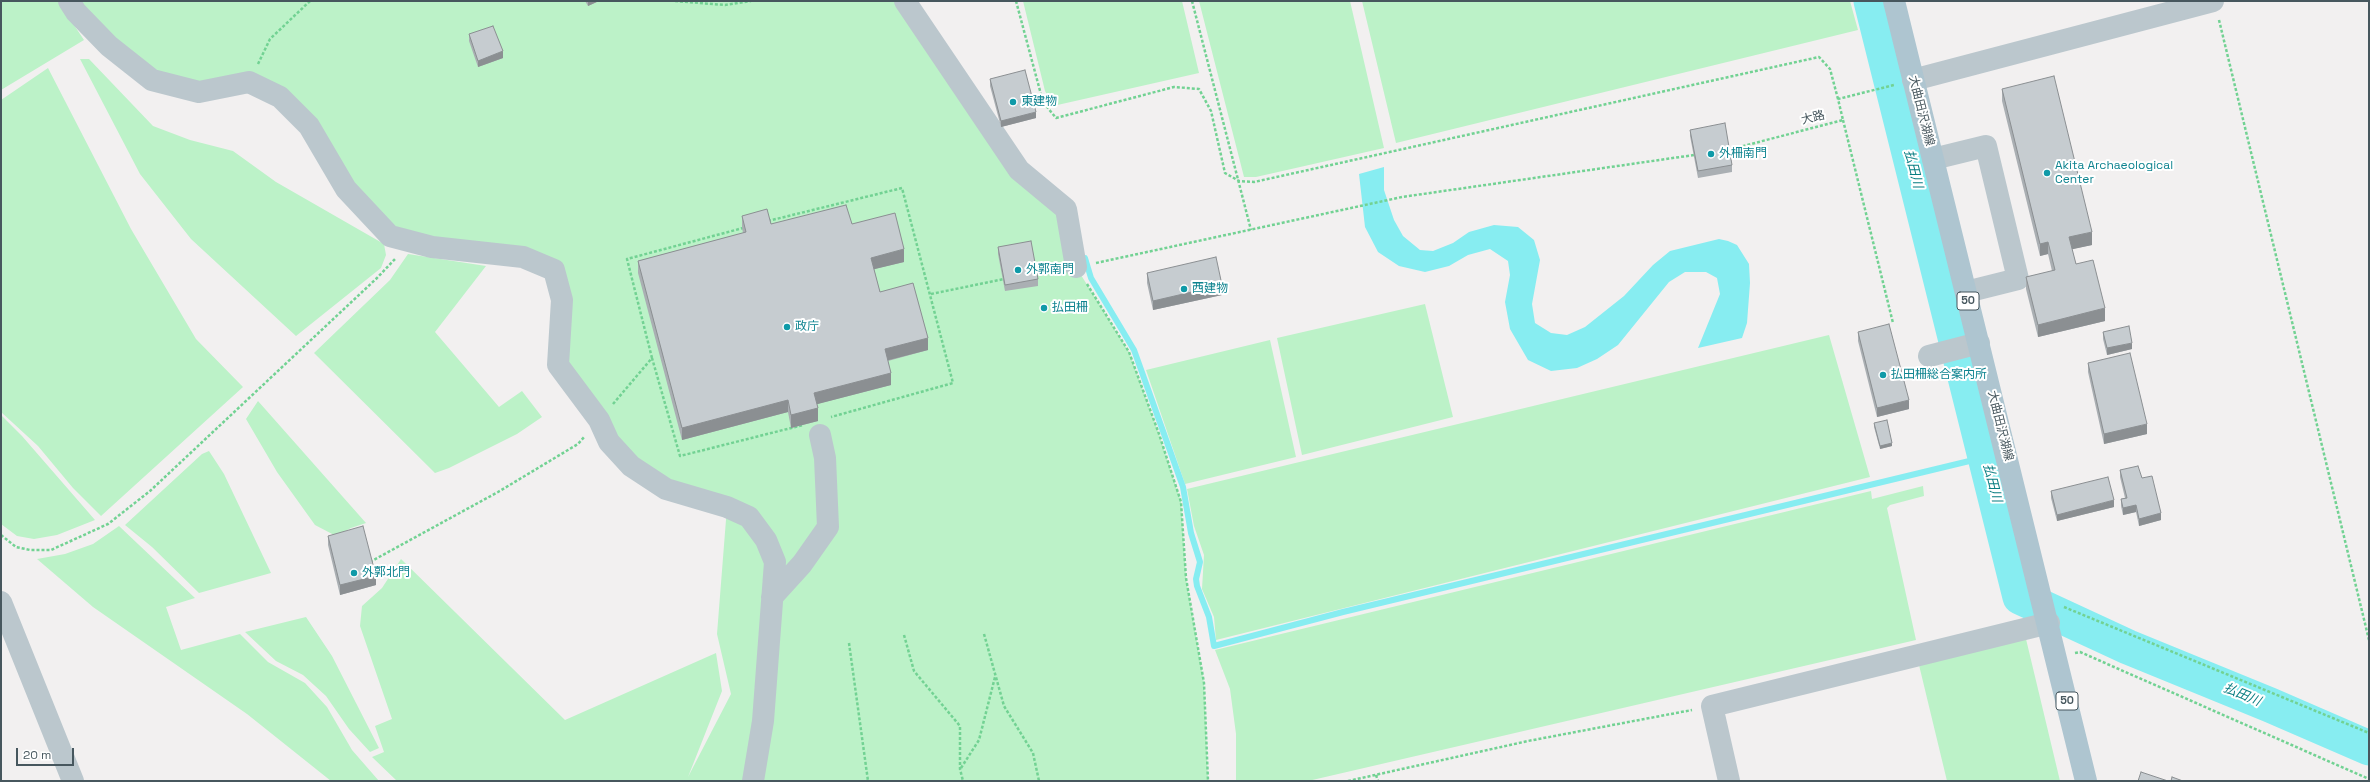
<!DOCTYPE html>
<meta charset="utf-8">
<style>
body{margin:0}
#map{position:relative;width:2370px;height:782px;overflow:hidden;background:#f2f0f0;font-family:"Space Grotesk",sans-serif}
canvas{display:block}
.frame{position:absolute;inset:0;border:2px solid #47575e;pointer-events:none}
.scale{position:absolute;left:16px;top:748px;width:58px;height:18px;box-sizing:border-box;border:2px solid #47575e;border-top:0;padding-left:5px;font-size:12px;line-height:14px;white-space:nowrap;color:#47575e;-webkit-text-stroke:3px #fff;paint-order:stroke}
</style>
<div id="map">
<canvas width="2370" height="782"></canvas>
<div class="frame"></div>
<div class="scale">20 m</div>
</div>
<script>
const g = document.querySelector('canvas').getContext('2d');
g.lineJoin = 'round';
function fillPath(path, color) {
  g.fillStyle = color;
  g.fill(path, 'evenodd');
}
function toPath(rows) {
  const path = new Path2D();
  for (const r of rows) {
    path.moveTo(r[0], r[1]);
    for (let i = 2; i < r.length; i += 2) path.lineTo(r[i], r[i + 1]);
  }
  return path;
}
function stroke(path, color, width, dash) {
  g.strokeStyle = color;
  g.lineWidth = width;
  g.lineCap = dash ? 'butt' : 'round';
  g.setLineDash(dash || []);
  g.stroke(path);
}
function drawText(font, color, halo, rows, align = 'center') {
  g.font = font + ' "Space Grotesk","Noto Sans JP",sans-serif';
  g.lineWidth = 4;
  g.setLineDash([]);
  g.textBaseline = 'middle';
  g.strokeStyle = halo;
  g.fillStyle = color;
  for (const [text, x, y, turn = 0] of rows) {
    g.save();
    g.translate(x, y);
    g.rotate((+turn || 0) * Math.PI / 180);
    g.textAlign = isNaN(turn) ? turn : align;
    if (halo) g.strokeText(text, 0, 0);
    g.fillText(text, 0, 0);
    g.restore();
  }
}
fillPath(toPath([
 [1,1,58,1,84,40,1,90],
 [69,1,905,1,1019,170,1066,209,1076,267,1129,352,1159,434,1181,502,1186,578,1204,683,1208,781,397,781,372,757,384,752,375,726,392,719,360,626,362,606,382,588,401,559,565,720,716,653,722,691,688,777,731,694,717,634,727,507,631,466,558,365,554,270,390,236,280,97,152,80],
 [1023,1,1182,1,1199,73,1053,106,1045,91],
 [1199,1,1350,1,1384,148,1256,177,1244,177],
 [1362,1,1850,1,1858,30,1396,143],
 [80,59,89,59,153,126,190,140,233,151,276,182,384,244,386,255,381,268,296,336,191,239,140,174],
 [48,68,131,229,196,339,243,387,101,516,73,488,38,446,1,412,1,100],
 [408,254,486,266,435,332,499,407,522,391,542,417,517,434,449,468,435,473,314,353,390,280],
 [1425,304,1453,417,1302,455,1277,338],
 [1829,335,1870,477,1216,640,1214,617,1202,589,1204,555,1194,526,1187,489],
 [1270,340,1296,457,1185,484,1146,370],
 [258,401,366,523,351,528,336,536,315,525,277,472,246,419],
 [1,415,22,436,95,520,57,535,34,539,17,536,1,524],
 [209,451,224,474,271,573,199,593,152,547,125,525,202,454],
 [1923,486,1924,496,1890,505,1887,508,1916,640,1308,781,1236,781,1236,734,1230,689,1215,650,1871,491,1872,499],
 [119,526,195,598,166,607,181,650,240,634,268,662,305,683,327,707,352,750,379,781,331,781,247,714,93,607,37,559,65,554,93,544],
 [306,617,332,656,379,748,370,752,349,729,326,696,303,675,276,661,245,632],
 [2026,639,2060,781,1947,781,1919,665]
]), '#bcf2c8');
fillPath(toPath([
 [1384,167,1384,190,1394,220,1403,236,1420,250,1433,251,1453,243,1469,232,1494,225,1518,227,1534,240,1540,260,1532,304,1535,323,1551,333,1567,335,1585,327,1624,296,1653,265,1670,251,1719,239,1728,241,1737,245,1749,264,1750,283,1747,323,1742,338,1698,348,1720,294,1717,278,1706,272,1685,272,1669,282,1618,345,1597,359,1577,368,1551,371,1528,360,1510,329,1505,302,1510,275,1508,261,1490,249,1468,255,1449,266,1425,272,1399,266,1378,252,1365,227,1359,174]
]), '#87edf1');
stroke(toPath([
 [1085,258,1091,278,1134,350,1183,487,1191,533,1200,562,1196,579,1197,586,1209,617,1214,646,1343,612,1986,457]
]), '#87edf1', 6);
stroke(toPath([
 [1871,1,2020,597,2128,647,2270,705,2369,748]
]), '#87edf1', 35);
stroke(toPath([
 [675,1,725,5,751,1],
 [1016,1,1043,102,1056,118,1174,87,1199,89,1211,111,1225,173,1239,181,1254,182,1819,57,1830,69,1838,99],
 [1192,1,1251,230],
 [2219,20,2369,640],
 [258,64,270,39,310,1],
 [1843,120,1893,323],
 [1728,150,1843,120,1838,99,1894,85],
 [768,221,902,188,953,383,831,417],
 [1096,263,1402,197,1694,155],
 [1035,273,1056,270],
 [1087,284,1129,352,1159,434,1181,502,1186,578,1204,683,1208,781],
 [931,294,1004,279],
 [652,358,627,259,743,228],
 [613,404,652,358,680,456,803,425],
 [1,535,16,547,30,550,51,550,108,524,150,491,377,278,395,259],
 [370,562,498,492,578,444,585,436],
 [2064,607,2369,733],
 [984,634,1004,706,1033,753,1039,781],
 [904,635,914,671,960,726,960,769,963,781],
 [849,643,868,781],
 [2075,653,2080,652,2369,779],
 [961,768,979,740,995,677],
 [1376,775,1378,781],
 [1348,781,1528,741,1692,710]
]), '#72d293', 2.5, [3, 2]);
stroke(toPath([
 [69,1,76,12,109,46,152,80,199,92,249,82,280,97,309,126,346,189,390,236,432,247,523,257,554,270,562,300,558,365,599,420,609,442,631,466,666,489,727,507,749,517,766,540,775,562,763,721,753,781],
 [905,1,1019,170,1066,209,1076,267],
 [1913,80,2213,1],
 [1933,159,1986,146,2018,279,1966,292],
 [1929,356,1979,343],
 [772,597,802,564,828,527,825,458,820,435],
 [1,602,73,781],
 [1729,781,1712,706,2049,623]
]), '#bbc7cd', 22);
stroke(toPath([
 [1894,1,2086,781]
]), '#aec5d0', 22);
fillPath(toPath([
 [585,1,599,1,588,6],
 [469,34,503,58,478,67,469,41],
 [990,79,1036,118,1001,127,990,86],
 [2002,89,2092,245,2072,249,2076,264,2105,321,2038,337,2026,289,2026,277,2052,271,2048,254,2040,256,2002,101],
 [1690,130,1732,165,1732,172,1698,178,1690,136],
 [742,216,771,224,852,224,904,262,874,269,880,292,928,350,888,361,891,385,817,404,818,421,791,428,788,412,682,440,638,273,638,261,743,233,742,228],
 [998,247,1038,279,1038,286,1005,291,998,254],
 [1147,273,1222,295,1153,310,1147,283],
 [1858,332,1909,409,1877,417,1858,341],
 [2103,332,2132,349,2107,355,2103,339],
 [2088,363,2147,434,2104,444,2088,372],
 [1874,423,1892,446,1880,449,1874,427],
 [2120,470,2142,478,2161,520,2139,526,2136,512,2123,515,2121,506,2121,499,2125,498,2120,477],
 [2051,491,2114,507,2057,521,2051,498],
 [328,536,376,585,340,595,328,545]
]), '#aaafb3');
fillPath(toPath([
 [588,1,599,1,588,6],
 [503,51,503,58,478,67,478,61],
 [1036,112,1036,118,1001,127,1001,121],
 [2092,232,2092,245,2069,250,2069,237],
 [2048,242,2048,254,2040,256,2040,244],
 [904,249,904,262,871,270,871,258],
 [1222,285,1222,295,1153,310,1153,301],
 [2105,308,2105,321,2038,337,2038,325],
 [928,338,928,350,885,361,885,349],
 [2132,343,2132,349,2107,355,2107,348],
 [891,373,891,385,814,405,814,393],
 [788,400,788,412,682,440,682,428],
 [1909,400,1909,409,1877,417,1877,408],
 [818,408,818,421,791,428,791,415],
 [2147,424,2147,434,2104,444,2104,434],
 [1892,443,1892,446,1880,449,1880,446],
 [2114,500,2114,507,2057,521,2057,515],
 [2136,505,2136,512,2123,515,2123,508],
 [2161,513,2161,520,2139,526,2139,519],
 [376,576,376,585,340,595,340,585]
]), '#8b8f92');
const building = toPath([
 [493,26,503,51,478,61,469,34,493,26],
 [1025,70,1036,112,1001,121,990,79,1025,70],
 [2054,76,2092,232,2069,237,2076,264,2093,260,2105,308,2038,325,2026,277,2055,270,2048,242,2040,244,2002,89,2054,76],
 [1725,123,1732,165,1698,171,1690,130,1725,123],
 [846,205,852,224,895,213,904,249,871,258,880,292,913,283,928,338,885,349,891,373,814,393,818,408,791,415,788,400,682,428,638,261,746,232,742,216,767,209,771,224,846,205],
 [1031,241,1038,279,1005,285,998,247,1031,241],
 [1216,257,1222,285,1153,301,1147,273,1216,257],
 [1889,324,1909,400,1877,408,1858,332,1889,324],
 [2129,326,2132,343,2107,348,2103,332,2129,326],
 [2130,353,2147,424,2104,434,2088,363,2130,353],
 [1887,420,1892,443,1880,446,1874,423,1887,420],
 [2138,466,2142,478,2152,476,2161,513,2139,519,2136,505,2123,508,2121,499,2127,498,2120,470,2138,466],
 [2108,477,2114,500,2057,515,2051,491,2108,477],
 [363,526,376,576,340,585,328,536,363,526],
 [2141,772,2168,781,2138,781,2141,772],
 [2172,777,2183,781,2171,781,2172,777]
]);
fillPath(building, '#c6ccd0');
stroke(building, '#8b8f92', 1);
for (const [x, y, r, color] of [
 [1013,102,4,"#0f9aa8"],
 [1711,154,4,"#0f9aa8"],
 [2047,173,4,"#0f9aa8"],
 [1018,270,4,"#0f9aa8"],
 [1184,289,4,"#0f9aa8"],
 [1044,308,4,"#0f9aa8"],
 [787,327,4,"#0f9aa8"],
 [1883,375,4,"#0f9aa8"],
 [354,573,4,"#0f9aa8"]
]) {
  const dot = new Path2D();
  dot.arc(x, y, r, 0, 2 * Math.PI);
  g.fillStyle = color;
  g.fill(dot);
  stroke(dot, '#fff', 1.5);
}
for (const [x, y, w] of [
 [1968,301,22],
 [2067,701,22]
]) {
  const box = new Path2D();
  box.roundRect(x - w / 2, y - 9, w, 18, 3);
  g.fillStyle = '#fff';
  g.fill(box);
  stroke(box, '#47575e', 1);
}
drawText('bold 11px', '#47575e', null, [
 ["50",1968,301],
 ["50",2067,701]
]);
drawText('12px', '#0d838f', '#fff', [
 ["東建物",1021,102],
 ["外柵南門",1719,154],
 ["Akita Archaeological",2055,166],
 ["Center",2055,180],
 ["外郭南門",1026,270],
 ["西建物",1192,289],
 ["払田柵",1052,308],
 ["政庁",795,327],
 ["払田柵総合案内所",1891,375],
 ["外郭北門",362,573]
], 'left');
drawText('12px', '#47575e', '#fff', [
 ["大曲田沢湖線",1921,111,76],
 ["大路",1813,118,-14],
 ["大曲田沢湖線",2000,426,76]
]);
drawText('italic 13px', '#097e82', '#fff', [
 ["払田川",1913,169,76],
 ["払田川",1992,483,76],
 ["払田川",2242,695,23]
]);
</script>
